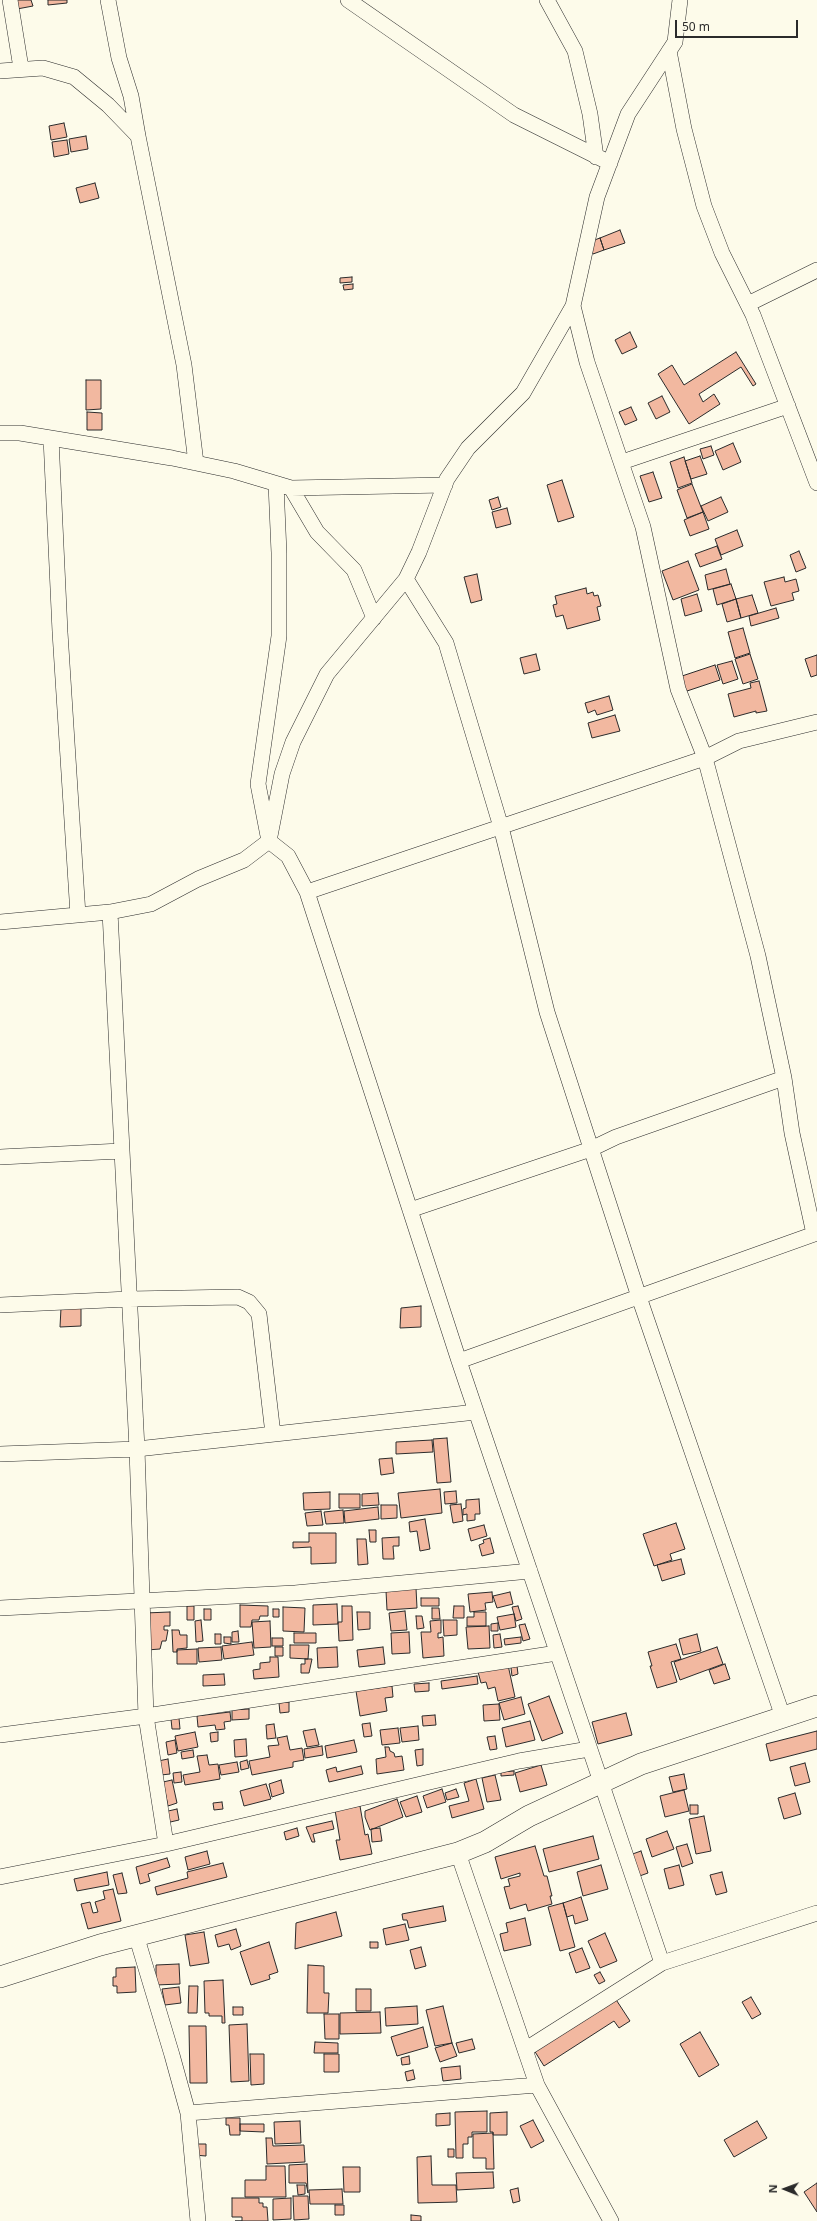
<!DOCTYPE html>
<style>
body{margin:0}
#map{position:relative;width:817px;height:2221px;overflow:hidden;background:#fdfbea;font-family:"Noto Sans",sans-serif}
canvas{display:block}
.north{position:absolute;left:765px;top:2169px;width:40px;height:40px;-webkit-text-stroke:3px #fdfbea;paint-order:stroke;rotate:271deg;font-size:11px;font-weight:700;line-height:16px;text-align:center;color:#2b2b2b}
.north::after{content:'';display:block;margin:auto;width:14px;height:18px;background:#2b2b2b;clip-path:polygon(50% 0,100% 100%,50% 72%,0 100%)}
.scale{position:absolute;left:675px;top:20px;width:123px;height:18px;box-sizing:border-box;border:2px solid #2b2b2b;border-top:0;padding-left:5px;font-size:12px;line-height:14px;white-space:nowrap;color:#2b2b2b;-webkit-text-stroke:3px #fdfbea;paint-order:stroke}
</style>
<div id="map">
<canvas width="817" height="2221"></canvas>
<div class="north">N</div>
<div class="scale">50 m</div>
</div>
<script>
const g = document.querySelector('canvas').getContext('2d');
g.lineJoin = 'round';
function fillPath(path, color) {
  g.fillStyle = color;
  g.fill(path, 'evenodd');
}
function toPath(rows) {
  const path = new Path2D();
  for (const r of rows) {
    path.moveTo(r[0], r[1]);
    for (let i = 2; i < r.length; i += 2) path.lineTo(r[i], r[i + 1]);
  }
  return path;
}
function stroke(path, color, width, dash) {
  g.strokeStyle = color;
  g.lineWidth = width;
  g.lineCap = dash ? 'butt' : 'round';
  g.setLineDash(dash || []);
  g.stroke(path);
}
const building = toPath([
 [15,0,31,0,33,6,17,9,15,0],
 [48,0,67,0,67,3,48,5,48,0],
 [64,123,67,137,51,140,49,126,64,123],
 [86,136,88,149,71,152,69,139,86,136],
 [67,140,69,154,54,157,52,142,67,140],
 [95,183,99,198,80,203,76,188,95,183],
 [620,230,625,243,604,250,600,238,620,230],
 [600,238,604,250,593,254,589,242,600,238],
 [352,277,352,282,340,283,340,278,352,277],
 [353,284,353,289,344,290,343,285,353,284],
 [630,332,637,347,622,354,615,340,630,332],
 [736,352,756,384,753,386,741,367,699,394,703,402,714,394,720,404,689,424,658,374,672,365,684,385,736,352],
 [86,380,101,380,101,409,86,410,86,380],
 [662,396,670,412,656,419,648,403,662,396],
 [631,407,637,420,625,425,619,412,631,407],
 [87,412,102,413,102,430,87,430,87,412],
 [733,443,741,462,723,470,715,451,733,443],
 [711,446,714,455,703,459,700,449,711,446],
 [700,456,707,474,691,479,685,461,700,456],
 [684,457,692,483,678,488,670,462,684,457],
 [653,472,662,498,649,502,640,476,653,472],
 [562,480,574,517,558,522,547,485,562,480],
 [692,484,703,512,687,518,677,490,692,484],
 [498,497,501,507,492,510,489,500,498,497],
 [721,497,728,512,708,521,701,506,721,497],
 [507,508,511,524,496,528,492,512,507,508],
 [703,512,709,529,690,536,684,520,703,512],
 [737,530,743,546,721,555,715,539,737,530],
 [717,546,722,559,700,567,695,554,717,546],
 [799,551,806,568,796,572,790,555,799,551],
 [688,561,699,590,673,600,662,571,688,561],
 [726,569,730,584,708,590,705,575,726,569],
 [477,574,482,600,471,603,464,577,477,574],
 [784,577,785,582,796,579,799,591,792,593,794,600,771,606,764,582,784,577],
 [731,584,736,599,717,605,713,589,731,584],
 [586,588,587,594,593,592,594,596,598,595,601,606,597,607,600,620,567,629,563,615,556,617,553,605,557,604,555,596,586,588],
 [697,594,702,611,685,616,681,599,697,594],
 [752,595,758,613,741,618,736,599,752,595],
 [736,599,741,618,727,622,722,604,736,599],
 [776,608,779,618,751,626,749,616,776,608],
 [743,628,750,653,735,658,728,632,743,628],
 [536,654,540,670,524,674,520,658,536,654],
 [750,654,758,679,743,684,735,659,750,654],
 [817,655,817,675,811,677,805,659,817,655],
 [732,661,738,679,723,684,717,665,732,661],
 [715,665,720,680,684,692,679,677,715,665],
 [759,681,767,711,756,713,756,711,734,717,728,694,751,688,750,683,759,681],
 [609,696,613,710,597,715,595,710,588,713,585,703,609,696],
 [615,715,620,731,592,738,588,723,615,715],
 [81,1305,81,1326,60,1327,61,1308,81,1305],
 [421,1306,421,1327,400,1328,401,1308,421,1306],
 [447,1438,451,1482,437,1483,433,1439,447,1438],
 [432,1440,433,1452,396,1454,396,1442,432,1440],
 [392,1458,394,1473,381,1475,379,1459,392,1458],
 [440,1489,442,1513,401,1518,398,1493,440,1489],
 [456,1491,457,1503,445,1504,444,1492,456,1491],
 [330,1492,330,1509,304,1510,303,1493,330,1492],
 [378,1493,379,1505,362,1506,362,1494,378,1493],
 [339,1494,360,1494,360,1508,339,1508,339,1494],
 [479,1499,480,1514,475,1514,475,1520,467,1521,467,1514,463,1515,463,1509,466,1508,466,1500,479,1499],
 [461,1504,463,1521,453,1523,450,1505,461,1504],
 [381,1505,397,1505,397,1518,381,1519,381,1505],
 [378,1507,379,1519,345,1523,344,1511,378,1507],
 [343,1510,344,1523,326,1524,324,1512,343,1510],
 [321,1511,323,1525,307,1526,305,1513,321,1511],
 [425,1519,430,1549,420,1551,417,1531,410,1532,409,1522,425,1519],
 [676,1523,685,1549,670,1554,672,1560,654,1566,643,1534,676,1523],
 [484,1525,487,1536,471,1541,468,1529,484,1525],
 [369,1530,376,1530,376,1542,370,1542,369,1530],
 [309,1533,336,1533,336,1563,311,1564,311,1547,293,1548,293,1542,309,1542,309,1533],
 [399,1537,399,1546,393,1546,394,1559,383,1559,382,1538,399,1537],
 [490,1538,494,1553,482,1556,479,1545,484,1543,483,1540,490,1538],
 [357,1539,366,1539,368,1564,358,1565,357,1539],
 [681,1559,685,1574,662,1581,657,1565,681,1559],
 [416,1588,417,1608,387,1610,386,1591,416,1588],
 [492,1592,493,1602,485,1603,486,1610,470,1612,468,1594,492,1592],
 [510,1592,513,1604,497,1608,493,1596,510,1592],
 [421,1598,439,1598,439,1606,421,1606,421,1598],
 [337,1604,338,1624,313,1625,313,1605,337,1604],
 [240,1605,268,1606,268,1616,260,1616,259,1620,252,1620,251,1627,240,1627,240,1605],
 [187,1606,194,1606,194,1620,187,1620,187,1606],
 [342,1606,352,1606,353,1640,339,1641,338,1622,342,1622,342,1606],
 [454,1606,464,1606,464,1618,453,1618,454,1606],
 [518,1606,522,1619,516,1621,512,1607,518,1606],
 [283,1607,305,1608,304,1632,283,1631,283,1607],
 [432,1608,439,1608,440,1619,432,1619,432,1608],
 [204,1609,211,1609,211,1620,204,1620,204,1609],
 [273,1609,279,1609,279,1617,273,1617,273,1609],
 [405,1611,407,1630,391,1631,389,1613,405,1611],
 [170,1612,170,1626,164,1626,164,1630,168,1630,166,1641,162,1641,160,1649,147,1650,145,1613,170,1612],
 [357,1612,370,1612,370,1629,358,1630,357,1612],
 [474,1612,486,1612,486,1626,467,1626,467,1617,474,1617,474,1612],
 [514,1614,516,1627,500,1630,497,1617,514,1614],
 [416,1616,422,1616,424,1628,417,1629,416,1616],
 [201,1620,203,1641,196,1642,195,1621,201,1620],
 [441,1620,441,1633,438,1633,438,1638,443,1637,444,1656,423,1658,421,1632,431,1632,430,1621,441,1620],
 [443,1620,457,1620,457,1635,444,1636,443,1620],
 [270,1621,271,1647,254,1648,252,1622,270,1621],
 [498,1623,498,1631,491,1631,491,1624,498,1623],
 [525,1624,530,1639,523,1641,519,1625,525,1624],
 [489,1626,490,1648,468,1649,466,1627,489,1626],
 [172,1630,179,1630,180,1635,187,1635,187,1648,177,1649,177,1652,173,1652,172,1630],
 [238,1631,239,1642,232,1642,232,1632,238,1631],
 [409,1632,410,1653,392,1654,391,1633,409,1632],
 [294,1633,316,1633,316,1643,294,1643,294,1633],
 [215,1634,221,1634,221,1644,215,1644,215,1634],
 [500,1634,502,1647,494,1648,493,1635,500,1634],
 [697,1634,701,1651,683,1655,679,1639,697,1634],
 [224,1637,231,1637,231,1644,224,1643,224,1637],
 [521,1637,521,1643,505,1645,504,1639,521,1637],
 [272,1638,283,1638,283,1646,272,1646,272,1638],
 [252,1642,254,1655,224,1659,222,1646,252,1642],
 [676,1644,681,1659,671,1662,677,1682,657,1688,650,1666,652,1666,648,1652,676,1644],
 [290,1645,309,1645,308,1659,290,1658,290,1645],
 [221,1647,222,1660,199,1662,198,1648,221,1647],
 [275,1647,283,1647,283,1656,275,1656,275,1647],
 [337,1647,338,1667,318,1668,317,1648,337,1647],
 [383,1647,385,1664,359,1667,357,1650,383,1647],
 [717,1647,723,1664,680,1680,674,1662,717,1647],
 [197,1649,197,1664,177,1664,177,1650,197,1649],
 [270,1657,278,1657,279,1677,254,1679,253,1670,260,1669,260,1663,270,1662,270,1657],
 [305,1659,312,1659,309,1673,301,1673,301,1664,305,1664,305,1659],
 [725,1664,730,1679,714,1684,709,1670,725,1664],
 [508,1665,515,1697,498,1701,495,1687,488,1689,486,1682,481,1683,478,1672,508,1665],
 [517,1666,518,1674,512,1676,511,1668,517,1666],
 [224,1674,225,1685,203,1686,203,1675,224,1674],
 [477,1676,478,1684,442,1689,441,1681,477,1676],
 [429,1683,429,1691,415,1692,414,1684,429,1683],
 [392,1686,393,1697,385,1698,387,1711,360,1716,356,1691,392,1686],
 [549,1696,563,1733,542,1741,528,1704,549,1696],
 [521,1697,525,1714,504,1720,499,1703,521,1697],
 [289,1702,289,1712,280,1713,279,1703,289,1702],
 [499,1704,500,1720,484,1721,483,1705,499,1704],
 [249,1709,249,1719,232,1720,232,1710,249,1709],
 [230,1712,231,1721,224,1722,225,1729,216,1730,215,1725,198,1727,197,1716,230,1712],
 [626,1713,632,1735,598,1744,592,1722,626,1713],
 [435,1715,436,1725,423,1726,422,1716,435,1715],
 [179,1718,180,1729,172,1729,171,1719,179,1718],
 [530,1721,535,1740,506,1747,502,1728,530,1721],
 [370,1723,372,1736,364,1737,362,1724,370,1723],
 [274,1724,276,1738,267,1739,266,1725,274,1724],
 [418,1726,419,1740,402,1742,400,1728,418,1726],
 [398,1728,400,1743,382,1745,380,1730,398,1728],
 [315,1729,319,1745,307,1747,303,1731,315,1729],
 [817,1731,817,1749,770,1761,766,1744,817,1731],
 [195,1732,198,1747,178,1751,175,1736,195,1732],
 [218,1732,218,1741,211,1742,210,1733,218,1732],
 [287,1736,290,1750,302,1748,304,1760,293,1762,293,1767,252,1775,249,1761,270,1757,268,1746,279,1745,277,1738,287,1736],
 [495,1736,497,1749,490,1750,487,1737,495,1736],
 [246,1739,247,1756,235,1757,234,1740,246,1739],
 [175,1740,177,1753,168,1755,166,1742,175,1740],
 [354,1740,357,1752,327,1758,325,1746,354,1740],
 [322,1746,323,1755,305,1758,304,1749,322,1746],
 [385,1747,389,1747,390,1751,394,1753,395,1757,402,1756,404,1770,377,1774,376,1759,386,1757,385,1747],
 [423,1749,423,1765,417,1766,415,1750,423,1749],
 [193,1750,194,1757,182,1759,181,1752,193,1750],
 [207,1755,209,1765,218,1764,220,1779,185,1785,183,1775,200,1772,197,1756,207,1755],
 [168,1759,170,1774,161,1775,158,1761,168,1759],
 [247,1760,249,1768,241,1770,240,1762,247,1760],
 [237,1762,239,1772,221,1775,219,1765,237,1762],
 [805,1763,810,1782,795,1786,790,1767,805,1763],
 [541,1765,547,1785,520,1792,515,1773,541,1765],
 [361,1766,363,1774,329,1782,326,1770,336,1767,337,1772,361,1766],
 [514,1771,514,1775,501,1776,501,1772,514,1771],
 [181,1772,182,1782,174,1783,173,1773,181,1772],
 [684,1774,687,1789,673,1792,669,1777,684,1774],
 [495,1775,501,1800,487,1802,482,1778,495,1775],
 [476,1779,484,1809,452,1818,449,1806,469,1801,464,1783,476,1779],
 [172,1780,177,1803,168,1806,163,1782,172,1780],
 [281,1780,284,1793,272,1797,269,1784,281,1780],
 [266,1784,271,1799,244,1806,240,1791,266,1784],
 [442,1789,446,1802,427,1808,423,1796,442,1789],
 [456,1789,459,1797,447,1800,445,1793,456,1789],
 [684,1790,689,1811,665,1817,660,1796,684,1790],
 [795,1793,801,1814,784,1819,778,1798,795,1793],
 [417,1796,422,1812,406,1817,400,1802,417,1796],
 [397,1799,403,1817,370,1830,365,1817,365,1811,397,1799],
 [222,1802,223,1809,214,1810,213,1803,222,1802],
 [690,1805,698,1805,698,1814,690,1814,690,1805],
 [360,1806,365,1835,368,1834,372,1854,340,1860,336,1840,340,1840,335,1810,360,1806],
 [177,1809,179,1820,166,1823,164,1812,177,1809],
 [704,1816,711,1851,696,1854,689,1819,704,1816],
 [332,1821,334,1829,313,1834,315,1842,312,1842,306,1827,332,1821],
 [297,1828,299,1836,286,1840,284,1832,297,1828],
 [380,1828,382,1841,372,1842,371,1829,380,1828],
 [667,1831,674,1849,652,1857,646,1839,667,1831],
 [593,1836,599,1859,549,1872,543,1849,593,1836],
 [687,1844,693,1863,682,1867,676,1847,687,1844],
 [535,1846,544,1876,547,1876,552,1896,550,1896,552,1904,528,1911,526,1904,510,1909,504,1887,510,1886,508,1879,520,1876,520,1873,501,1879,495,1857,535,1846],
 [207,1851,210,1864,188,1870,185,1857,207,1851],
 [641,1851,648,1873,634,1878,627,1856,641,1851],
 [167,1858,170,1867,148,1874,150,1881,140,1884,136,1867,167,1858],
 [223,1863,227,1877,157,1895,155,1887,188,1878,187,1872,223,1863],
 [601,1865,608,1889,583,1896,577,1872,601,1865],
 [679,1865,684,1885,669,1889,664,1869,679,1865],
 [107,1872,109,1885,77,1891,74,1879,107,1872],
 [722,1872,727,1892,716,1895,710,1875,722,1872],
 [122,1873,127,1893,118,1894,113,1875,122,1873],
 [113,1889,121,1921,88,1929,81,1904,90,1902,93,1913,98,1912,95,1902,105,1899,103,1891,113,1889],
 [581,1897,588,1920,575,1924,573,1915,567,1917,563,1903,581,1897],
 [563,1903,575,1947,560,1951,548,1907,563,1903],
 [443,1906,446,1921,409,1928,407,1920,403,1920,402,1914,443,1906],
 [336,1912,342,1936,295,1949,296,1923,336,1912],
 [525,1918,531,1945,504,1951,500,1934,508,1932,506,1923,525,1918],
 [405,1924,409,1940,386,1945,383,1929,405,1924],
 [236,1929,241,1946,231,1950,229,1944,218,1947,215,1935,236,1929],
 [204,1932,209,1963,190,1966,185,1935,204,1932],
 [605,1933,617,1961,600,1968,588,1941,605,1933],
 [269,1942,278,1972,269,1975,270,1979,251,1985,240,1952,269,1942],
 [370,1942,378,1942,378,1948,370,1948,370,1942],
 [421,1947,426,1966,415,1969,410,1950,421,1947],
 [582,1948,590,1968,576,1973,569,1953,582,1948],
 [179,1964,180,1984,156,1985,156,1965,179,1964],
 [308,1965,324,1966,324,1993,329,1993,328,2013,307,2013,308,1965],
 [135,1967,136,1992,117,1993,117,1986,113,1986,113,1977,116,1977,116,1968,135,1967],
 [600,1972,605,1981,599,1984,594,1975,600,1972],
 [223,1980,225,2023,222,2023,222,2016,209,2016,209,2013,205,2013,204,1981,223,1980],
 [189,1986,198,1986,197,2013,188,2013,189,1986],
 [179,1987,181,2003,165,2005,162,1989,179,1987],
 [356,1989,371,1989,371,2011,356,2011,356,1989],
 [613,1995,630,2021,619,2028,614,2021,544,2066,532,2047,613,1995],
 [751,1997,761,2014,752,2019,742,2002,751,1997],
 [417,2006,418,2024,386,2026,385,2008,417,2006],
 [443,2006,452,2043,435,2046,426,2010,443,2006],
 [233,2007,243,2007,243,2015,233,2015,233,2007],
 [380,2012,381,2033,340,2034,340,2013,380,2012],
 [324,2014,339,2014,339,2039,325,2039,324,2014],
 [247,2024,249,2081,231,2082,229,2025,247,2024],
 [189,2026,206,2026,207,2083,190,2083,189,2026],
 [423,2027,428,2047,397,2056,391,2037,423,2027],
 [700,2032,719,2065,699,2077,680,2044,700,2032],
 [472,2039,475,2049,459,2053,456,2043,472,2039],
 [315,2042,338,2043,338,2053,314,2053,315,2042],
 [452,2043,457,2056,440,2062,435,2048,452,2043],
 [250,2054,264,2054,264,2084,251,2085,250,2054],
 [324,2054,339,2054,339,2072,324,2072,324,2054],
 [409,2056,410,2064,402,2065,401,2058,409,2056],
 [460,2066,461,2079,443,2081,441,2068,460,2066],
 [413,2070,415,2079,407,2081,405,2072,413,2070],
 [487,2111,487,2132,472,2132,472,2137,468,2137,468,2144,463,2144,463,2158,456,2158,455,2112,487,2111],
 [507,2112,507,2135,493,2135,493,2132,490,2132,490,2113,507,2112],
 [450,2113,450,2125,436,2126,436,2114,450,2113],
 [226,2118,240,2118,240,2135,230,2135,229,2125,226,2125,226,2118],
 [533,2120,544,2141,531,2148,520,2126,533,2120],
 [300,2121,301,2143,275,2144,274,2122,300,2121],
 [757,2121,767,2138,734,2157,724,2140,757,2121],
 [240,2124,264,2124,264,2132,240,2131,240,2124],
 [493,2133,494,2169,486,2169,486,2158,473,2158,473,2134,493,2133],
 [266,2138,272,2138,273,2146,304,2145,305,2162,267,2164,266,2138],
 [195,2144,206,2144,206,2156,194,2155,195,2144],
 [448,2149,454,2149,454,2157,448,2157,448,2149],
 [431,2156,432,2185,456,2185,457,2202,418,2203,417,2157,431,2156],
 [307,2164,308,2193,306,2183,289,2183,289,2165,307,2164],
 [266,2166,285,2166,286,2197,245,2197,245,2180,266,2180,266,2166],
 [343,2167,360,2167,360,2192,344,2192,343,2167],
 [493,2172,494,2188,457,2190,456,2173,493,2172],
 [817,2183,817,2212,804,2192,817,2183],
 [297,2185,305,2185,305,2194,298,2195,297,2185],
 [518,2188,520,2201,513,2203,510,2190,518,2188],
 [342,2189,343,2204,310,2204,309,2190,342,2189],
 [293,2196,308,2196,309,2219,294,2220,293,2196],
 [232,2198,259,2198,259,2203,263,2203,263,2207,267,2207,268,2221,235,2221,242,2221,242,2217,232,2217,232,2198],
 [291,2198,291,2219,273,2220,273,2199,291,2198],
 [335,2205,344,2205,344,2215,335,2215,335,2205],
 [411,2215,421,2216,421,2221,411,2221,411,2215]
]);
fillPath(building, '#f2b8a0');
stroke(building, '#2b2b2b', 1);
const street = toPath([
 [10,0,21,68],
 [108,0,119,58,131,96,138,136],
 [348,0,514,115,610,163],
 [547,0,575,51,590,114,596,157],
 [669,51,684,129,704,206,722,253,753,315,817,483],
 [0,71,43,68,74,77,108,105,138,136,184,365,196,463],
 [748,304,817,270],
 [573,306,587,362,643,527,678,689,705,758,758,956,784,1078,792,1133,814,1234],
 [0,433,20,433,172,458,234,471,291,488,445,485],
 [51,438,60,632,78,915],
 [622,462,788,406],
 [276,484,279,553,279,636,258,784,269,841,288,856,307,892,459,1361,662,1963],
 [291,488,317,532,354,570,374,618],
 [406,579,446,643,501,827,547,1012,639,1297,783,1717],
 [307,892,705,758,739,741,817,722],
 [110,912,137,1449,146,1716,166,1844],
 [0,922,110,912,151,904,198,879,244,860,269,841,282,774,293,742,327,674,406,579,419,552,447,479,468,448,523,393,573,306,597,197,628,114,675,42,680,0],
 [0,1157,121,1151],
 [410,1210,591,1149,616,1137,784,1078],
 [0,1305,129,1299,238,1297,249,1302,259,1314,273,1434],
 [459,1361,817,1233],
 [0,1454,137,1449,476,1412],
 [0,1608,295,1593,530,1571],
 [0,1735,146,1716,557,1653],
 [458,1853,537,2085,611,2221],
 [0,1877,166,1844,519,1761,589,1749],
 [136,1935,172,2055,188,2113,198,2221],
 [526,2049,662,1963,817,1913],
 [188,2113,537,2085]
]);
const secondary = toPath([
 [0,1977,100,1945,458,1853,485,1842,529,1816,641,1764,817,1706]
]);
stroke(street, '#2b2b2b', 16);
stroke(secondary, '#2b2b2b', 22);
stroke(street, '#fdfbea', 15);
stroke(secondary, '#fdfbea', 21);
</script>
